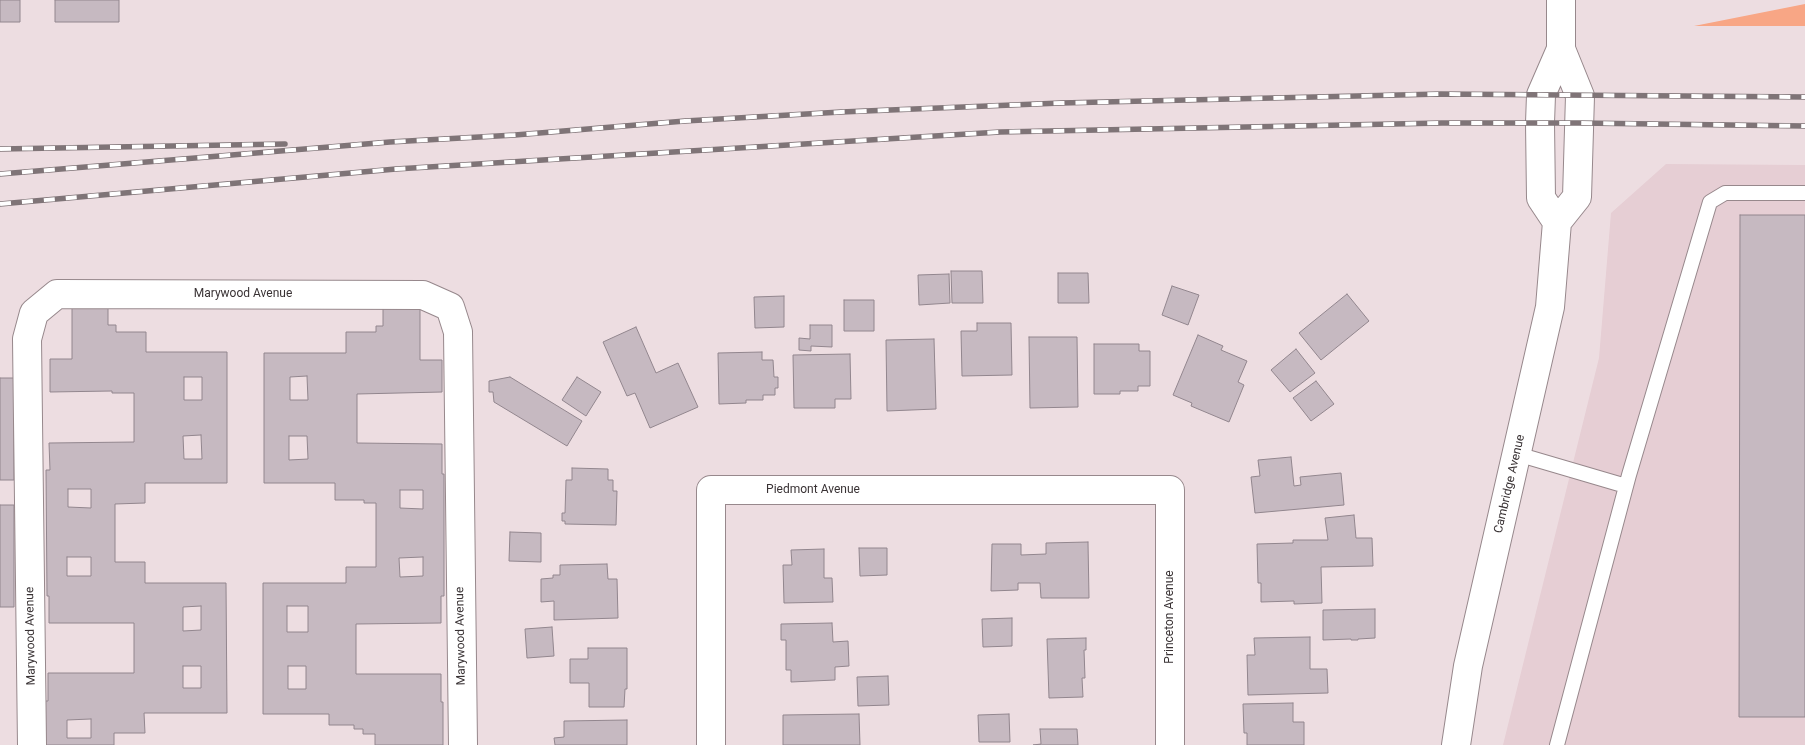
<!DOCTYPE html>
<style>
body{margin:0}
canvas{display:block;background:#eddde1}
</style>
<canvas width="1805" height="745"></canvas>
<script>
const g = document.querySelector('canvas').getContext('2d');
g.lineJoin = 'round';
function fillPath(path, color) {
  g.fillStyle = color;
  g.fill(path, 'evenodd');
}
function toPath(rows) {
  const path = new Path2D();
  for (const r of rows) {
    path.moveTo(r[0], r[1]);
    for (let i = 2; i < r.length; i += 2) path.lineTo(r[i], r[i + 1]);
  }
  return path;
}
function stroke(path, color, width, dash) {
  g.strokeStyle = color;
  g.lineWidth = width;
  g.lineCap = dash ? 'butt' : 'round';
  g.setLineDash(dash || []);
  g.stroke(path);
}
function drawText(font, color, halo, rows, align = 'center') {
  g.font = font + ' Roboto,sans-serif';
  g.lineWidth = 4;
  g.setLineDash([]);
  g.textBaseline = 'middle';
  g.strokeStyle = halo;
  g.fillStyle = color;
  for (const [text, x, y, turn = 0] of rows) {
    g.save();
    g.translate(x, y);
    g.rotate((+turn || 0) * Math.PI / 180);
    g.textAlign = isNaN(turn) ? turn : align;
    if (halo) g.strokeText(text, 0, 0);
    g.fillText(text, 0, 0);
    g.restore();
  }
}
fillPath(toPath([
 [1666,164,1805,165,1805,745,1503,745,1599,358,1611,213]
]), '#e6ced4');
fillPath(toPath([
 [1805,4,1805,26,1694,26]
]), '#f8a685');
const building = toPath([
 [0,0,20,0,20,22,0,22,0,0],
 [55,0,119,0,119,22,55,22,55,0],
 [1740,215,1805,215,1805,717,1739,717,1740,215],
 [951,271,982,271,983,303,952,303,951,271],
 [1058,273,1088,273,1089,303,1058,303,1058,273],
 [949,274,950,303,919,305,918,275,949,274],
 [1172,286,1199,295,1188,325,1162,315,1172,286],
 [1347,294,1369,321,1321,360,1299,333,1347,294],
 [784,296,784,327,755,328,754,297,784,296],
 [844,300,874,300,874,331,844,331,844,300],
 [383,303,420,308,420,360,442,360,442,392,357,394,357,443,442,444,442,474,444,474,444,596,441,596,441,623,356,624,356,674,441,674,441,702,443,702,443,745,375,745,375,734,363,734,363,729,354,729,354,725,329,725,329,714,263,714,263,583,346,583,346,567,376,567,376,503,364,503,364,500,335,500,335,483,264,483,264,353,346,353,346,332,376,332,376,326,383,326,383,303],
 [307,376,308,400,290,400,290,377,307,376],
 [289,436,307,436,308,459,289,460,289,436],
 [400,490,423,490,423,509,400,508,400,490],
 [423,557,423,576,400,577,399,558,423,557],
 [287,606,308,606,308,632,287,632,287,606],
 [288,666,306,666,306,689,288,689,288,666],
 [108,305,108,325,116,325,116,332,146,332,146,352,227,352,227,483,145,483,145,503,115,504,115,562,145,562,145,583,226,583,227,713,144,713,145,733,114,733,114,745,45,745,45,701,48,701,48,673,134,673,134,623,49,623,49,596,47,596,46,470,50,470,49,443,134,442,134,393,112,393,112,391,50,392,50,359,72,359,72,307,108,305],
 [184,377,202,377,202,400,184,400,184,377],
 [201,435,202,459,184,459,183,436,201,435],
 [68,489,91,489,91,508,68,507,68,489],
 [67,557,91,557,91,576,67,576,67,557],
 [201,606,201,630,183,631,183,607,201,606],
 [183,666,201,666,201,688,183,688,183,666],
 [91,719,91,738,67,738,67,720,91,719],
 [977,323,1011,323,1012,375,962,376,961,331,977,331,977,323],
 [810,325,832,325,832,347,811,346,811,351,799,350,799,338,810,339,810,325],
 [636,327,656,373,678,363,698,407,650,428,635,393,627,396,603,342,636,327],
 [1198,335,1223,346,1221,350,1247,361,1238,382,1244,385,1229,422,1191,406,1192,403,1173,395,1198,335],
 [1029,337,1077,337,1078,407,1030,408,1029,337],
 [934,339,936,409,887,411,886,340,934,339],
 [1094,344,1139,344,1139,351,1150,351,1150,386,1138,386,1138,391,1120,391,1120,394,1094,394,1094,344],
 [1296,349,1315,373,1290,392,1271,370,1296,349],
 [762,352,762,360,773,360,774,377,778,377,778,388,775,388,775,395,763,395,763,400,746,400,746,403,719,404,718,353,762,352],
 [850,354,851,399,835,399,835,408,794,408,793,355,850,354],
 [510,377,582,421,567,446,494,402,493,392,489,392,489,381,510,377],
 [577,377,601,392,586,416,562,400,577,377],
 [0,378,14,378,14,480,0,480,0,378],
 [1316,381,1334,404,1311,421,1293,398,1316,381],
 [1291,457,1294,486,1301,485,1300,477,1341,473,1344,505,1255,513,1251,477,1260,476,1258,460,1291,457],
 [572,468,608,469,608,480,613,480,613,491,617,491,616,525,565,524,565,521,562,521,562,513,565,513,566,480,572,480,572,468],
 [0,505,14,505,14,607,0,607,0,505],
 [1354,515,1356,538,1372,538,1373,566,1321,567,1322,603,1294,604,1294,601,1261,602,1261,583,1258,583,1257,544,1293,543,1293,540,1328,540,1325,518,1354,515],
 [510,532,541,533,541,562,509,561,510,532],
 [1088,542,1089,598,1041,598,1040,583,1018,583,1018,590,991,591,992,544,1021,544,1021,555,1046,554,1046,543,1088,542],
 [859,548,887,548,887,575,860,576,859,548],
 [824,549,824,578,832,578,833,602,784,603,783,565,792,565,791,550,824,549],
 [607,564,608,579,617,579,618,618,554,620,554,601,541,602,541,579,553,578,553,575,560,575,560,565,607,564],
 [1375,609,1375,638,1358,639,1358,640,1351,640,1351,639,1323,640,1323,610,1375,609],
 [1012,618,1012,646,983,647,982,619,1012,618],
 [832,623,833,642,848,641,849,666,835,667,835,680,791,682,791,670,786,670,786,640,781,640,781,624,832,623],
 [552,627,554,656,527,658,525,629,552,627],
 [1310,637,1310,669,1327,669,1328,693,1248,695,1247,655,1255,655,1254,638,1310,637],
 [1086,638,1086,650,1084,650,1085,678,1082,678,1083,697,1049,698,1047,639,1086,638],
 [588,648,627,648,627,689,625,689,624,707,589,707,589,683,570,683,570,659,588,659,588,648],
 [888,676,889,705,858,706,857,677,888,676],
 [1293,703,1293,722,1304,722,1304,745,1247,745,1247,733,1244,733,1243,704,1293,703],
 [859,714,860,745,783,745,783,715,859,714],
 [1009,714,1010,742,979,742,978,715,1009,714],
 [627,720,627,745,555,745,554,738,564,737,564,721,627,720],
 [1040,729,1077,729,1078,745,1033,745,1041,744,1040,729]
]);
fillPath(building, '#c6b9c1');
stroke(building, '#92868e', 1);
const service = toPath([
 [1517,454,1626,486],
 [1557,745,1629,475,1710,202,1725,193,1805,193]
]);
const minor = toPath([
 [1557,222,1577,197,1580,96,1561,49,1561,0],
 [1557,222,1541,198,1540,123,1541,95,1561,49],
 [32,745,27,339,34,313,57,294,423,295,450,307,458,332,463,745],
 [711,745,711,490,1170,490,1170,745],
 [1456,745,1468,666,1550,307,1557,222]
]);
stroke(service, '#97888c', 16);
stroke(minor, '#97888c', 30);
stroke(service, '#fff', 14);
stroke(minor, '#fff', 28);
const rail = toPath([
 [0,149,285,144],
 [0,174,390,142,515,135,685,121,841,112,1061,103,1441,94,1805,97],
 [0,204,396,169,1000,132,1442,123,1579,123,1805,126]
]);
stroke(rail, '#7f7477', 5.5);
stroke(rail, '#fff', 4, [11]);
drawText('12px', '#393234', '#fff', [
 ["Marywood Avenue",243,294],
 ["Cambridge Avenue",1510,484,-77],
 ["Piedmont Avenue",813,490],
 ["Princeton Avenue",1170,617,-90],
 ["Marywood Avenue",31,636,-91],
 ["Marywood Avenue",461,636,-91]
]);
</script>
